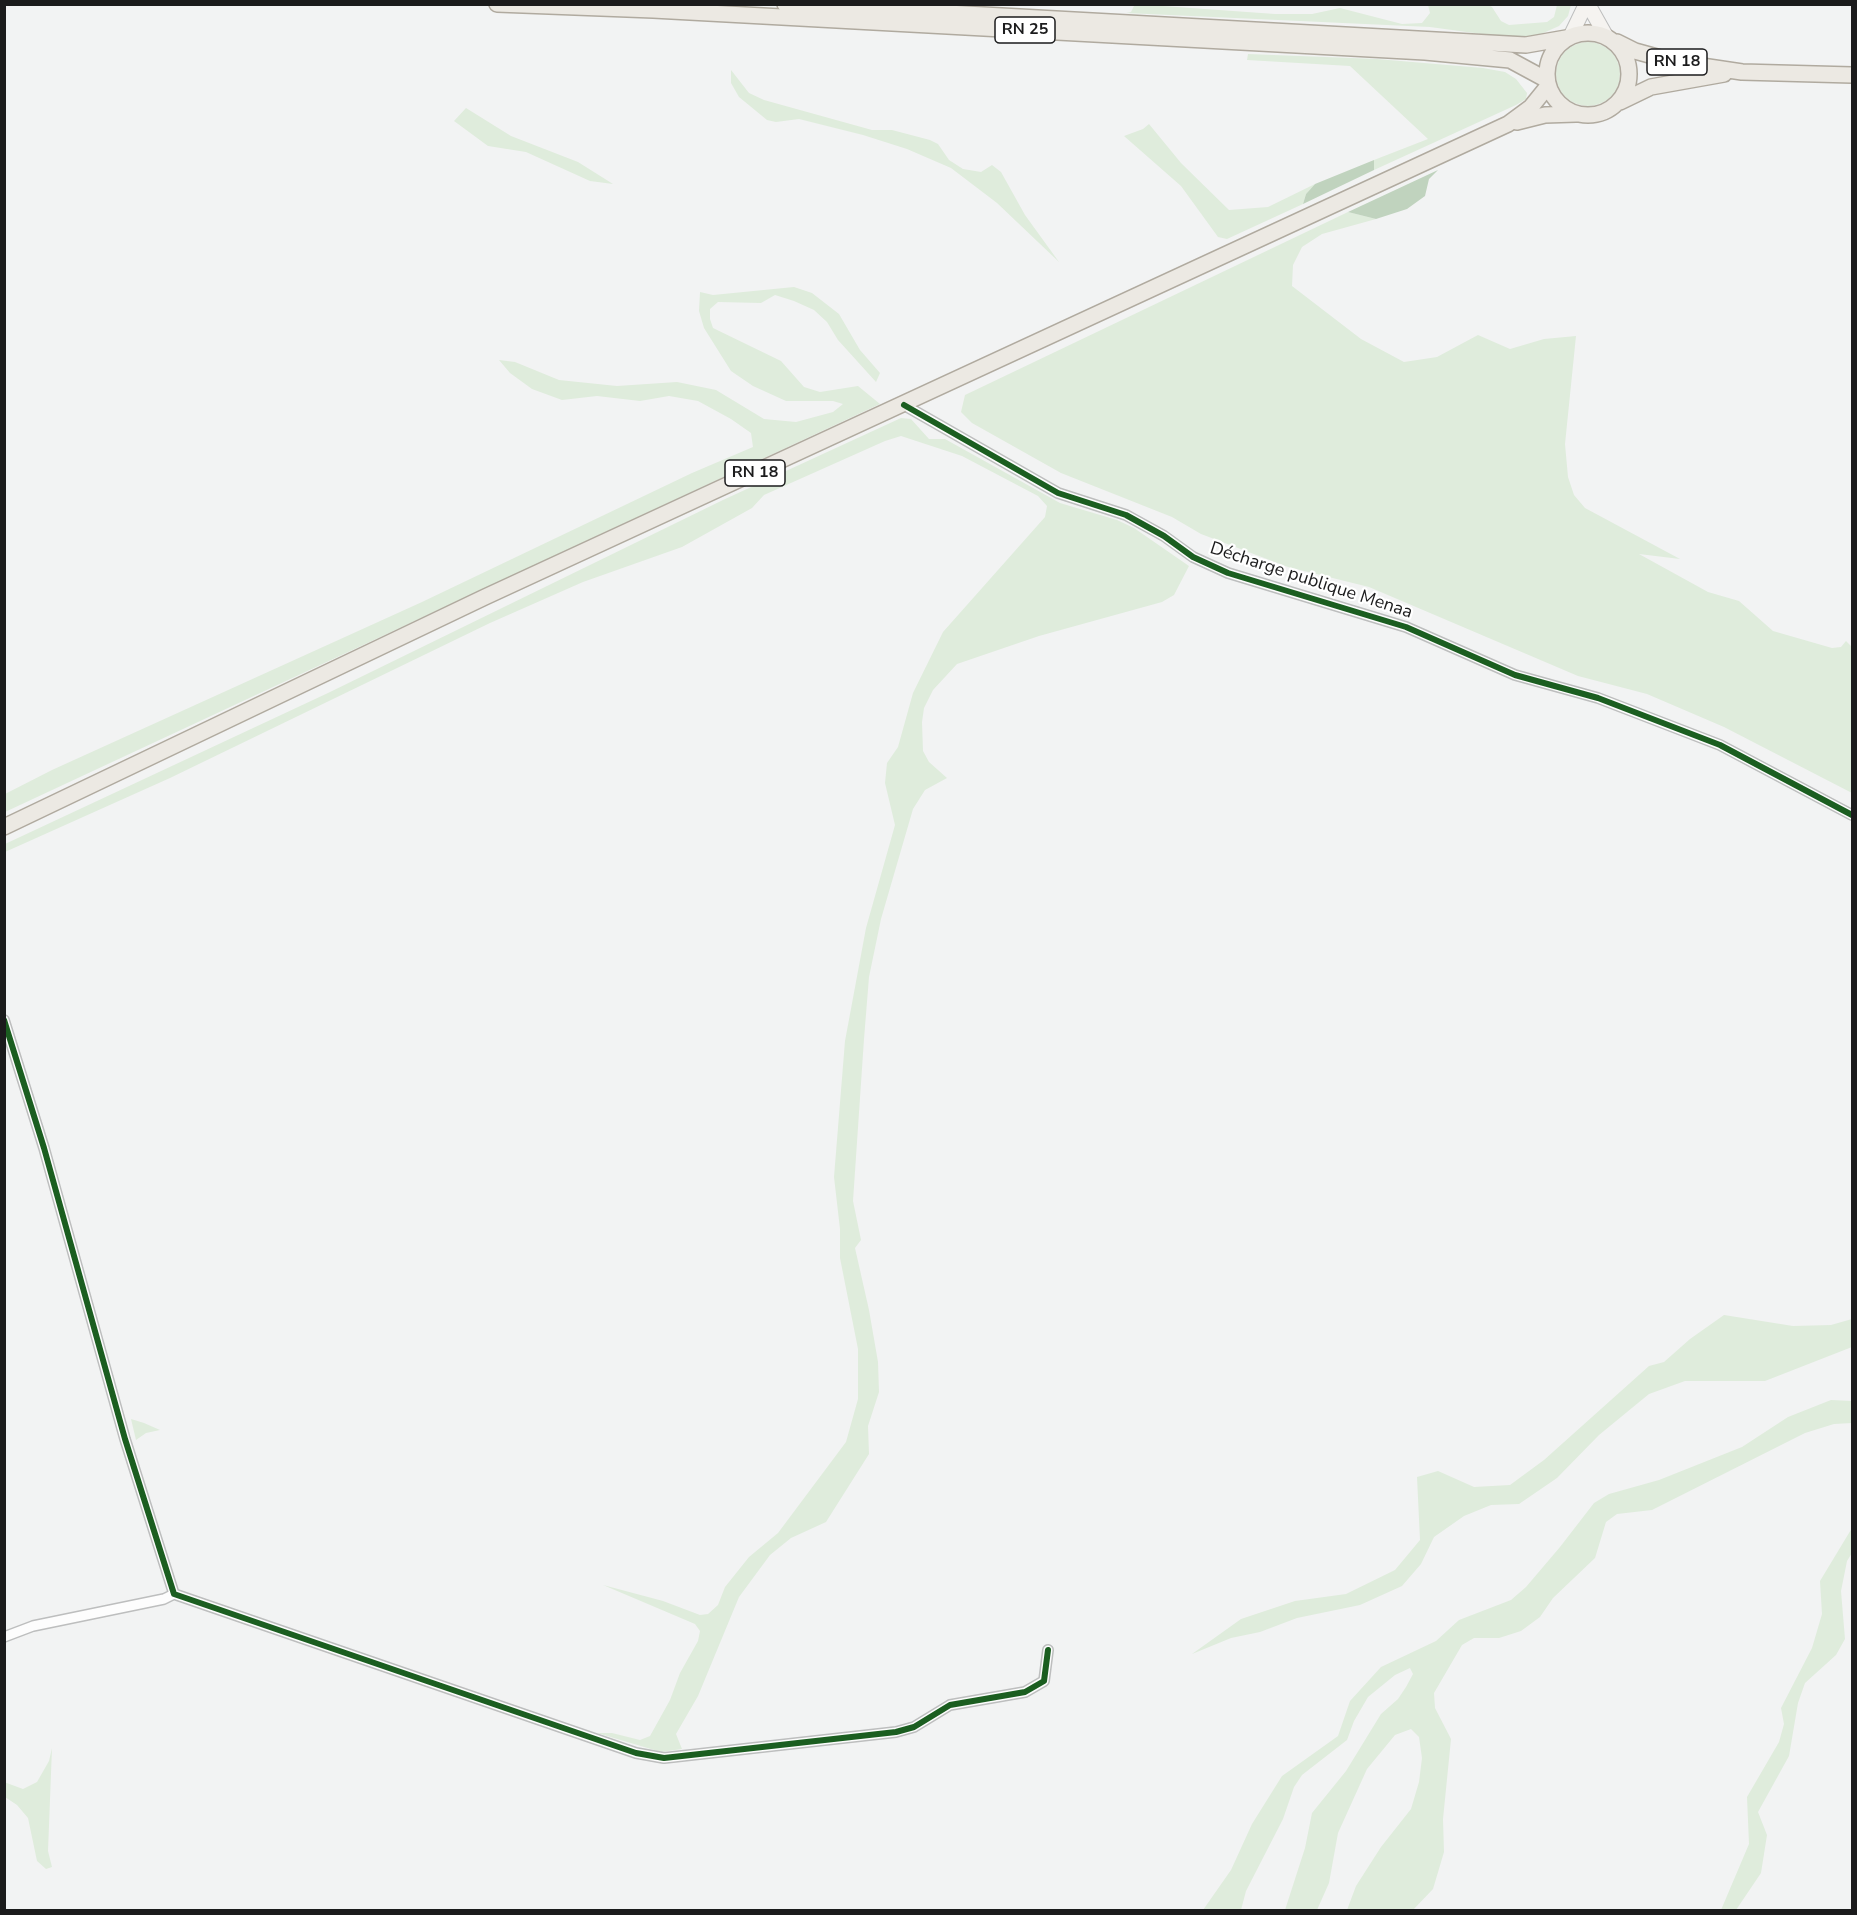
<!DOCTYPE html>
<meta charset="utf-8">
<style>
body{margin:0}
#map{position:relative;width:1857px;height:1915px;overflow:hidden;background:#f2f3f3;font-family:"Nunito Sans",sans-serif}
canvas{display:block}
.frame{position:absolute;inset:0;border:6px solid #1b1b1c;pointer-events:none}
</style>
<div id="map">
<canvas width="1857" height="1915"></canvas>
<div class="frame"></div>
</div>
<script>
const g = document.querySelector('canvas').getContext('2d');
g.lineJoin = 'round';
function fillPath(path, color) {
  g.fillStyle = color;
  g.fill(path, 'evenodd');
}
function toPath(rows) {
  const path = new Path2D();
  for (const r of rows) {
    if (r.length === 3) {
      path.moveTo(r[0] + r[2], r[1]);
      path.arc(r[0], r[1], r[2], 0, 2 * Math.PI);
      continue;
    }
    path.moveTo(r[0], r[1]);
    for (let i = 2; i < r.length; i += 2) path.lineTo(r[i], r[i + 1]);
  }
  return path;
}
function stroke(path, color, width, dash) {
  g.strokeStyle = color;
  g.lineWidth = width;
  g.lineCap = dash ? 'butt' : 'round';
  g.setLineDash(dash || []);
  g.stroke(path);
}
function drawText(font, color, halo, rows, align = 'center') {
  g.font = font + ' "Nunito Sans",sans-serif';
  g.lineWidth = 4.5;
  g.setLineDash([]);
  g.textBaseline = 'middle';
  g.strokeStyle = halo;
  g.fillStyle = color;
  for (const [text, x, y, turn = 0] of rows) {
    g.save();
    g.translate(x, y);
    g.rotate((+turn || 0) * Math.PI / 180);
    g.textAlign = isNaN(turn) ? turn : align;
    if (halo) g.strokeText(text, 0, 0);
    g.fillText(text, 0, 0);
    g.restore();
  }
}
fillPath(toPath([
 [1135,4,1275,14,1312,14,1340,8,1402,24,1422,23,1430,13,1428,5,1486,4,1492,7,1501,21,1509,25,1547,22,1554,17,1557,5,1571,5,1568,16,1559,26,1532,38,1518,39,1430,27,1126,13,1131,12],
 [1588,74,32],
 [1248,54,1377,59,1483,68,1505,72,1516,79,1527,93,1526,99,1516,105,1374,170,1374,160,1428,139,1350,66,1247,60],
 [731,70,749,93,764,100,872,130,892,130,930,140,938,144,949,160,963,169,981,172,992,165,1001,172,1025,215,1059,262,997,203,951,168,907,149,863,135,799,119,776,122,767,120,739,97,731,83],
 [466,108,511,136,578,162,613,184,590,181,526,152,488,146,454,121],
 [1149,124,1181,163,1229,210,1268,207,1315,184,1306,194,1303,204,1227,239,1218,237,1181,186,1124,136,1143,129],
 [1348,212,1376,219,1322,234,1302,247,1293,265,1292,286,1361,339,1404,362,1437,357,1478,335,1510,349,1544,339,1576,336,1565,444,1568,477,1574,495,1585,508,1680,559,1639,554,1708,592,1739,601,1773,631,1832,648,1841,647,1846,641,1852,647,1852,793,1724,727,1647,694,1578,676,1369,587,1288,567,1201,534,1172,517,1061,473,972,423,961,412,965,395],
 [794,287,812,293,839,314,860,350,880,373,876,382,838,340,827,322,814,310,794,301,775,295,761,303,718,302,710,309,710,319,713,328,781,361,804,387,820,392,858,386,880,404,5,812,5,794,52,770,422,602,692,473,753,447,751,433,731,419,698,401,669,396,640,401,597,396,562,400,532,389,510,373,499,360,515,362,559,380,617,386,677,382,716,390,764,419,796,422,833,412,843,404,833,401,786,401,753,386,731,371,704,328,699,311,700,292,713,295],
 [901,418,911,419,929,439,945,439,1060,503,1117,520,1134,528,1189,566,1174,595,1162,602,1039,636,957,664,933,690,924,708,922,722,923,751,929,762,947,778,925,790,913,809,881,919,869,977,864,1039,853,1201,861,1240,855,1248,869,1310,878,1362,879,1392,868,1426,869,1454,826,1522,791,1538,770,1555,739,1597,698,1696,676,1734,682,1749,661,1752,597,1733,612,1733,640,1740,650,1736,670,1700,680,1673,698,1641,700,1631,695,1624,603,1585,663,1601,700,1615,708,1614,718,1605,725,1587,749,1557,778,1533,846,1442,858,1399,858,1349,840,1258,840,1229,834,1177,845,1041,866,928,895,825,885,783,887,763,898,747,913,693,943,632,1045,517,1047,506,1038,496,962,456,901,436,885,441,764,495,752,508,682,547,583,582,490,623,170,778,5,852,5,844,328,693,723,500],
 [1724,1315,1793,1326,1831,1325,1852,1319,1852,1347,1765,1381,1685,1381,1649,1394,1599,1435,1557,1478,1519,1504,1491,1505,1464,1516,1434,1537,1421,1564,1402,1586,1360,1605,1297,1618,1260,1632,1231,1638,1192,1654,1241,1619,1295,1601,1346,1594,1395,1570,1420,1540,1417,1477,1438,1471,1474,1487,1510,1485,1544,1460,1649,1366,1664,1362,1690,1339],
 [1831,1400,1852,1401,1852,1423,1834,1424,1805,1433,1652,1510,1617,1514,1606,1522,1595,1558,1553,1598,1540,1617,1521,1631,1499,1638,1474,1638,1462,1645,1434,1693,1435,1708,1451,1739,1443,1819,1444,1852,1433,1889,1413,1910,1347,1910,1356,1886,1381,1847,1411,1809,1419,1782,1422,1758,1419,1737,1411,1729,1395,1735,1367,1769,1338,1833,1329,1883,1317,1910,1285,1910,1305,1848,1312,1813,1346,1771,1381,1714,1398,1699,1406,1687,1413,1674,1410,1668,1395,1675,1368,1697,1354,1721,1347,1740,1302,1775,1294,1787,1283,1819,1246,1891,1241,1910,1203,1910,1231,1870,1252,1824,1282,1776,1338,1736,1350,1701,1381,1667,1436,1641,1459,1620,1511,1600,1526,1587,1560,1547,1594,1503,1609,1494,1659,1480,1742,1447,1788,1417],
 [131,1419,144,1423,160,1430,146,1433,136,1440],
 [1852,1528,1852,1553,1847,1561,1841,1591,1845,1639,1836,1655,1805,1683,1798,1703,1789,1756,1758,1812,1767,1835,1761,1873,1736,1910,1721,1910,1749,1844,1747,1797,1779,1742,1784,1724,1781,1708,1812,1648,1822,1614,1820,1581],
 [52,1748,48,1851,52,1867,46,1869,37,1861,28,1818,17,1805,5,1797,4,1782,23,1789,37,1782,49,1761]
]), '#dfecdc');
fillPath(toPath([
 [1374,160,1374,170,1303,204,1306,194,1315,184],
 [1438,170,1429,179,1425,196,1407,209,1376,219,1348,212]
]), '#c0d3be');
const street = toPath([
 [904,405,1058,493,1126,515,1164,536,1193,557,1228,573,1406,627,1515,675,1598,698,1720,745,1852,815],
 [4,1020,44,1148,125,1439,174,1594,636,1753,664,1758,896,1732,914,1727,950,1705,1025,1692,1044,1681,1048,1650],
 [4,1637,33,1626,164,1599,174,1594]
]);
const secondary = toPath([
 [1588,4,1606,36],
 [1571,35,1586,4]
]);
const primary = toPath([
 [497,4,653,10,1425,52,1510,60,1547,80],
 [785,4,1526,45,1566,38],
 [1588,74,41],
 [1617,42,1635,51,1675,62,1742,72,1852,75],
 [1620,102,1651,87,1724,74],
 [1517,122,1545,115,1576,114],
 [4,827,485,597,1508,124,1531,107,1548,86]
]);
stroke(street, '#bdbebe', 12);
stroke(secondary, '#bdbebe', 16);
stroke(primary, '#b0aa9f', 18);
stroke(street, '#fdfdfd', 9);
stroke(secondary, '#f5f3f0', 14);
stroke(primary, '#ece9e3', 15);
stroke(toPath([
 [904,405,1058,493,1126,515,1164,536,1193,557,1228,573,1406,627,1515,675,1598,698,1720,745,1852,815],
 [4,1020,44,1148,125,1439,174,1594,636,1753,664,1758,896,1732,914,1727,950,1705,1025,1692,1044,1681,1048,1650]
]), '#1b5e20', 6);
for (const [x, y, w] of [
 [1025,30,60],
 [1677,62,60],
 [755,473,60]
]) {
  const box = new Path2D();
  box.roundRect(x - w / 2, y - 13, w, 26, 4.5);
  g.fillStyle = '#fff';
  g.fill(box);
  stroke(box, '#1b1b1c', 1.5);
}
drawText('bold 16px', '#1b1b1c', null, [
 ["RN 25",1025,30],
 ["RN 18",1677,62],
 ["RN 18",755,473]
]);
drawText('18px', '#1b1b1c', '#fff', [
 ["Décharge publique Menaa",1311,581,18]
]);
</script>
